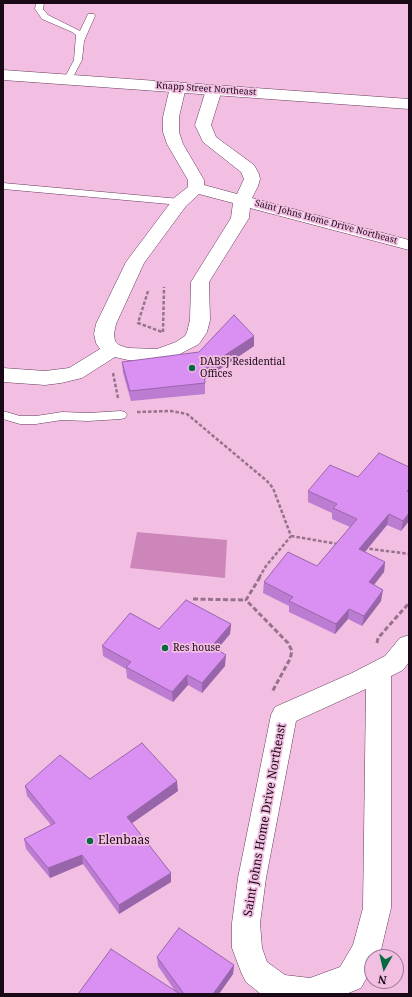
<!DOCTYPE html>
<style>
body{margin:0}
#map{position:relative;width:412px;height:997px;overflow:hidden;background:#f2bfe3;font-family:"Noto Serif",serif}
canvas{display:block}
.frame{position:absolute;inset:0;border:4px solid #190815;pointer-events:none}
.north{position:absolute;left:364px;top:949px;width:40px;height:40px;box-sizing:border-box;background:#f2bfe3;border:1px solid #9b7691;border-radius:50%;rotate:188deg;font-size:11px;font-weight:700;line-height:16px;text-align:center;color:#190815}
.north::after{content:'';display:block;margin:auto;width:14px;height:18px;background:#066a40;clip-path:polygon(50% 0,100% 100%,50% 72%,0 100%)}
</style>
<div id="map">
<canvas width="412" height="997"></canvas>
<div class="frame"></div>
<div class="north">N</div>
</div>
<script>
const g = document.querySelector('canvas').getContext('2d');
g.lineJoin = 'round';
function fillPath(path, color) {
  g.fillStyle = color;
  g.fill(path, 'evenodd');
}
function toPath(rows) {
  const path = new Path2D();
  for (const r of rows) {
    path.moveTo(r[0], r[1]);
    for (let i = 2; i < r.length; i += 2) path.lineTo(r[i], r[i + 1]);
  }
  return path;
}
function stroke(path, color, width, dash) {
  g.strokeStyle = color;
  g.lineWidth = width;
  g.lineCap = dash ? 'butt' : 'round';
  g.setLineDash(dash || []);
  g.stroke(path);
}
function drawText(font, color, halo, rows, align = 'center') {
  g.font = font + ' "Noto Serif",serif';
  g.lineWidth = 3.5;
  g.setLineDash([]);
  g.textBaseline = 'middle';
  g.strokeStyle = halo;
  g.fillStyle = color;
  for (const [text, x, y, turn = 0] of rows) {
    g.save();
    g.translate(x, y);
    g.rotate((+turn || 0) * Math.PI / 180);
    g.textAlign = isNaN(turn) ? turn : align;
    if (halo) g.strokeText(text, 0, 0);
    g.fillText(text, 0, 0);
    g.restore();
  }
}
fillPath(toPath([
 [137,532,227,540,225,578,130,568]
]), '#cc86b9');
const lane = toPath([
 [36,3,44,3,43,9,48,15,80,31,88,14,94,14,95,16,84,41,82,60,71,81,68,81,64,79,74,60,76,35,72,32,42,19,35,9,36,3],
 [3,183,180,199,185,202,180,205,3,189,3,183],
 [3,411,20,416,36,416,62,412,88,413,121,411,125,412,127,415,125,418,121,419,88,421,62,420,36,424,20,424,3,419,3,411]
]);
const street = toPath([
 [178,82,183,84,186,87,179,117,179,132,183,144,204,180,204,185,237,194,244,179,241,172,203,142,195,125,206,90,209,87,214,85,219,87,222,90,211,125,216,137,254,165,259,174,260,179,258,186,252,198,409,240,409,250,250,208,249,218,209,282,210,320,207,332,199,344,178,355,157,361,128,360,115,357,82,378,61,383,45,385,3,382,3,368,45,371,69,368,100,349,96,343,94,334,96,324,126,262,174,198,188,187,188,180,167,144,163,132,163,117,170,87,173,84,178,82],
 [199,194,233,203,231,218,191,282,190,320,187,332,185,336,176,342,157,349,128,348,119,345,115,341,114,334,116,324,144,263,186,206,199,194],
 [409,635,409,662,403,670,391,676,391,908,381,950,378,957,372,957,372,968,361,988,346,994,261,994,246,982,241,972,232,948,232,923,238,878,271,715,275,707,352,673,385,656,400,638,409,635],
 [366,689,363,908,353,945,340,967,310,978,285,975,267,962,262,948,260,923,266,878,296,721,366,689]
]);
const secondary = toPath([
 [3,70,409,99,409,109,3,80,3,70]
]);
stroke(lane, '#653b5a', 1);
stroke(street, '#653b5a', 1);
stroke(secondary, '#653b5a', 1);
stroke(toPath([
 [148,291,138,323,162,332],
 [163,332,164,287],
 [113,373,118,398],
 [137,412,171,411,187,414,267,481,273,488,291,536,266,566,259,578],
 [291,536,338,544],
 [364,548,409,554]
]), '#97728d', 2.5, [3.5, 2]);
stroke(toPath([
 [260,577,246,600,288,643,292,651,290,659,272,692],
 [193,599,246,600],
 [377,643,378,638,409,603]
]), '#97728d', 3, [5, 2.5]);
fillPath(lane, '#fff');
fillPath(street, '#fff');
fillPath(secondary, '#fff');
fillPath(toPath([
 [254,346,205,379,205,394,131,401,123,373,122,362],
 [409,467,409,521,401,531,387,525,365,552,385,562,384,572,374,585,381,601,362,626,348,619,335,634,289,612,289,606,263,593,264,582,317,566,350,527,332,519,332,513,308,502,308,491,358,477],
 [231,624,230,634,217,650,225,666,202,693,188,685,173,702,127,678,126,669,103,656,102,646,159,629],
 [90,779,178,791,132,823,171,882,119,914,83,864,50,878,26,849,24,839,51,825,27,796,25,786],
 [157,957,234,965,233,974,219,994,78,994,175,991,158,966]
]), '#bb7cd1');
fillPath(toPath([
 [254,336,254,346,204,380,204,369],
 [409,513,409,521,401,531,403,521],
 [389,514,387,525,358,560,359,549],
 [385,562,384,572,368,592,369,582],
 [383,590,381,601,362,626,364,616],
 [349,609,348,619,335,634,336,624],
 [231,624,230,634,211,656,212,646],
 [226,655,225,666,202,693,202,683],
 [187,675,188,685,173,702,172,692],
 [177,781,178,791,128,826,127,817],
 [82,855,83,864,50,878,48,868],
 [171,873,171,882,119,914,119,905],
 [234,965,233,974,219,994,213,994]
]), '#9965aa');
const building = toPath([
 [234,315,254,336,204,369,205,383,130,391,122,362,199,352,234,315],
 [379,453,409,467,409,489,407,491,409,492,409,513,403,521,389,514,359,549,385,562,369,582,383,590,364,616,349,609,336,624,289,601,293,597,264,582,288,552,317,566,357,519,333,508,337,504,308,491,330,465,358,477,379,453],
 [186,600,231,624,212,646,226,655,202,683,187,675,172,692,126,667,131,662,102,646,130,613,159,629,186,600],
 [142,743,177,781,127,817,171,873,119,905,82,855,48,868,24,839,55,823,25,786,60,755,90,779,142,743],
 [179,928,234,965,213,994,184,994,157,957,179,928],
 [111,949,180,994,78,994,111,949]
]);
fillPath(building, '#da90f3');
stroke(building, '#9965aa', 1);
for (const [x, y, r, color] of [
 [192,368,4,"#066a40"],
 [165,648,4,"#066a40"],
 [90,841,4,"#066a40"]
]) {
  const dot = new Path2D();
  dot.arc(x, y, r, 0, 2 * Math.PI);
  g.fillStyle = color;
  g.fill(dot);
  stroke(dot, '#f2bfe3', 1.5);
}
drawText('9px', '#190815', '#f2bfe3', [
 ["Knapp Street Northeast",206,89,4],
 ["Saint Johns Home Drive Northeast",326,222,15]
]);
drawText('10px', '#190815', '#f2bfe3', [
 ["DABSJ Residential",200,362],
 ["Offices",200,374],
 ["Res house",173,648]
], 'left');
drawText('12px', '#190815', '#f2bfe3', [
 ["Saint Johns Home Drive Northeast",265,820,-80]
]);
drawText('12px', '#190815', '#f2bfe3', [
 ["Elenbaas",98,841]
], 'left');
</script>
